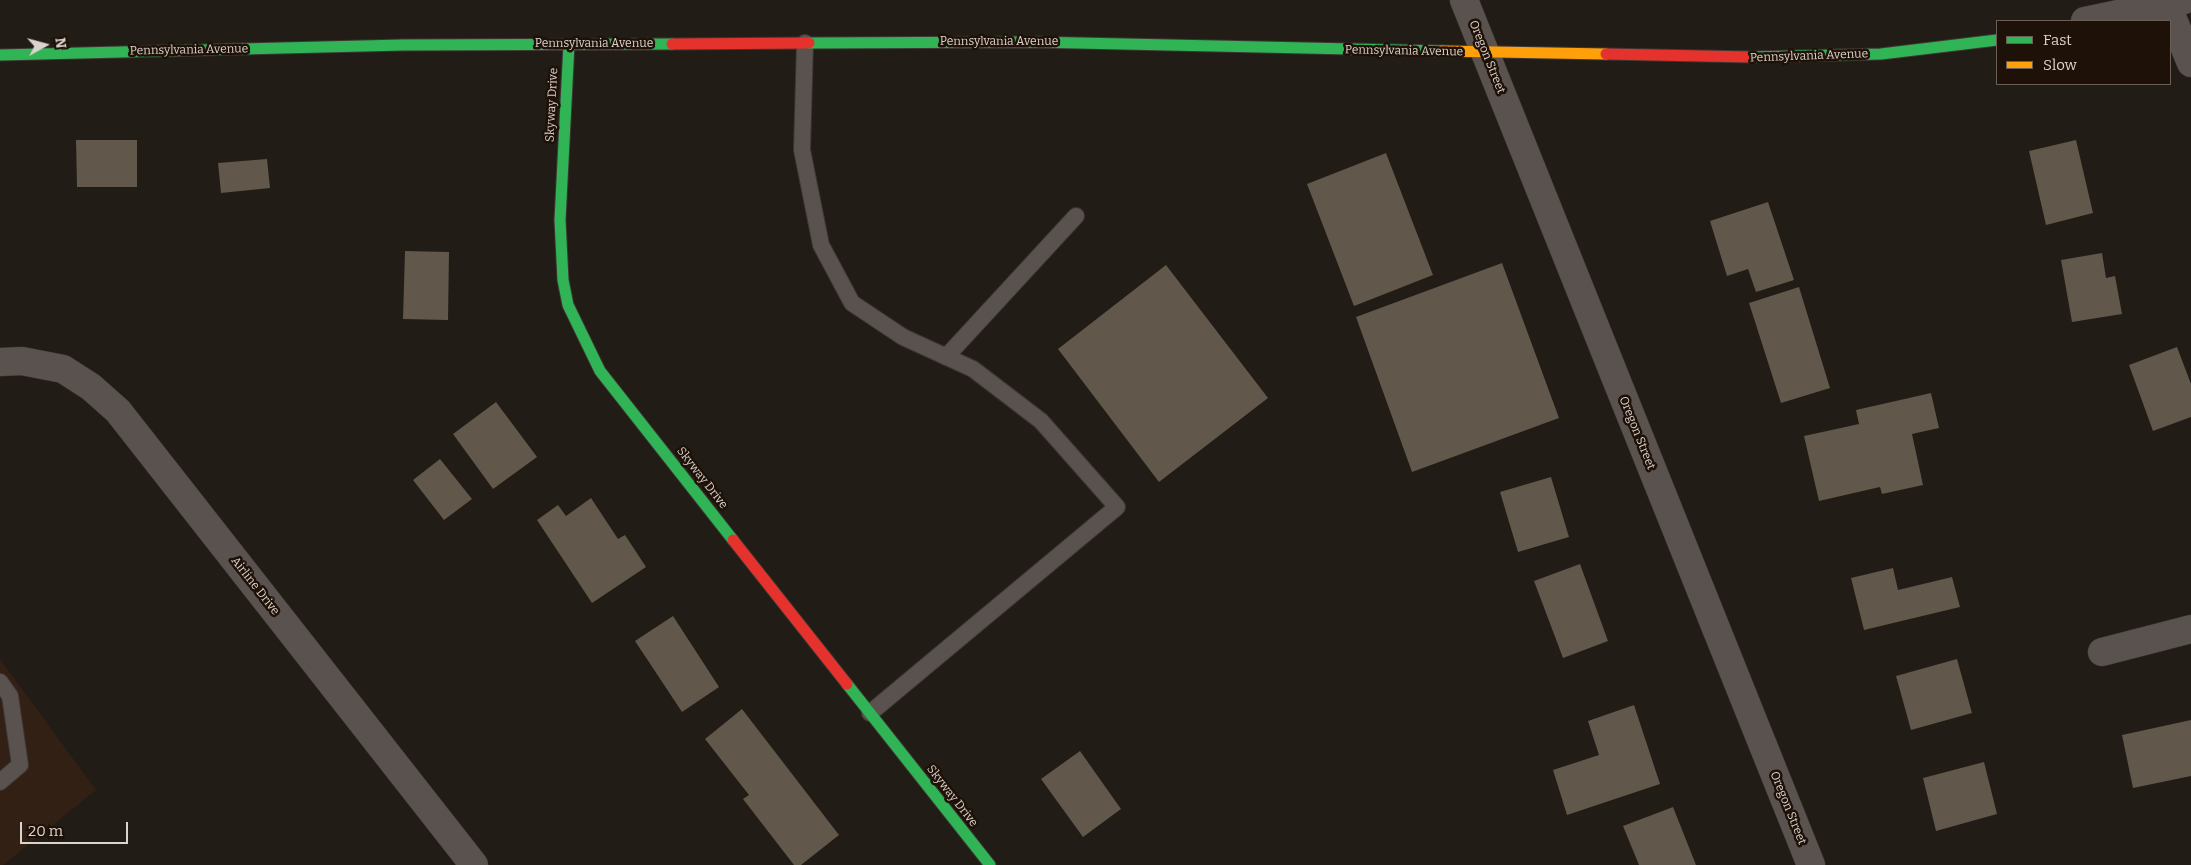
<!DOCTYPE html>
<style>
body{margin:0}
#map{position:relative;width:2191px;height:865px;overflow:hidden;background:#221c16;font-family:Bitter,serif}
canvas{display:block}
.legend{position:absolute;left:1996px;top:20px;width:175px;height:65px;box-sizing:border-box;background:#1e1108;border:1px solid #6a5f57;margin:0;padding:6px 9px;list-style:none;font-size:15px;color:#dcd3cd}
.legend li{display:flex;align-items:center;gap:10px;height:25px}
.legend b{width:25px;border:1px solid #6a5f57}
.north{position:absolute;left:20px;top:20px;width:50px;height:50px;-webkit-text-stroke:4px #1e1108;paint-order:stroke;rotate:83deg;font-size:14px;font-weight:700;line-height:20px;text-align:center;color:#dcd3cd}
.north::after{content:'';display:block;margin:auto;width:18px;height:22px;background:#dcd3cd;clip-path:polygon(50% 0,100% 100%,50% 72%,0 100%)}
.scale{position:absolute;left:20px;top:822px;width:108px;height:22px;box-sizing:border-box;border:2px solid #dcd3cd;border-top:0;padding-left:6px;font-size:15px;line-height:18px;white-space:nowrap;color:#dcd3cd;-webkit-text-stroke:4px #1e1108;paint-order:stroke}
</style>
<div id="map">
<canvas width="2191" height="865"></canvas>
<ul class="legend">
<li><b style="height:6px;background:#30b455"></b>Fast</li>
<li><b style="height:6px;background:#ff9f0a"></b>Slow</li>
</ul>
<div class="north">N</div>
<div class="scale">20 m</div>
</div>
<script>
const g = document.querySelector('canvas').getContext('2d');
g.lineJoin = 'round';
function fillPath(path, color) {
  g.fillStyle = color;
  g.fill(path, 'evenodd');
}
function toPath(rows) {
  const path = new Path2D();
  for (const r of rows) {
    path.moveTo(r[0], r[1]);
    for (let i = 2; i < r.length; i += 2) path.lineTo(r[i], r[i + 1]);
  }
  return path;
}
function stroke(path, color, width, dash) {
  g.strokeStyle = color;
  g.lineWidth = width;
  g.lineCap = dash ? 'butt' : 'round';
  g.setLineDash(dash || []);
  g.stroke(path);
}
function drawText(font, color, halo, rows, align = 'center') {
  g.font = font + ' Bitter,serif';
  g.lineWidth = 5;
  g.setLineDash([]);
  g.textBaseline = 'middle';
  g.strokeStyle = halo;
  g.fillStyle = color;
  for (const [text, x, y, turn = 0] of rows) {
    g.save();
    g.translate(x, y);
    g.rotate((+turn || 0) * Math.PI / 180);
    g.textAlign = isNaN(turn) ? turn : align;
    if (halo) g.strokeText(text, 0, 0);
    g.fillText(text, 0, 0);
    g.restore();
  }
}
fillPath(toPath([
 [0,659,96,790,3,865,0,865]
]), '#312013');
fillPath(toPath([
 [76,140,137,140,137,187,77,187],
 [2076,140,2093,213,2046,225,2029,151],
 [1386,153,1433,275,1354,306,1307,184],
 [267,159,270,188,221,193,218,163],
 [1768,202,1794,280,1756,292,1748,269,1727,276,1710,221],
 [405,251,449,252,448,320,403,319],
 [2102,253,2106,278,2115,276,2122,314,2072,322,2061,260],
 [1502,263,1559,418,1412,472,1356,317],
 [1166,265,1268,398,1159,482,1058,349],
 [1799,287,1830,388,1781,403,1749,303],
 [2177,347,2191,384,2191,417,2153,431,2129,365],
 [1931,393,1939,428,1912,434,1923,485,1882,494,1880,487,1819,501,1804,436,1859,424,1856,410],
 [496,402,537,457,493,489,453,434],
 [440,459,472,499,444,520,413,480],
 [1551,477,1569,537,1518,552,1500,492],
 [591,498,618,539,625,535,646,567,592,603,537,520,558,505,566,516],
 [1580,564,1608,641,1563,658,1534,581],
 [1893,568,1898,590,1952,577,1960,607,1864,630,1851,578],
 [673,616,719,687,682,712,635,641],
 [1957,659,1972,713,1911,730,1896,676],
 [1634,705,1660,784,1567,815,1553,770,1599,755,1588,721],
 [742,709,839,835,801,865,794,865,743,799,749,795,705,739],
 [2191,720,2191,776,2133,788,2122,735],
 [1080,751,1121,809,1083,837,1041,779],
 [1984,762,1997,814,1936,831,1923,778],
 [1673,807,1696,865,1639,865,1623,826]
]), '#61574a');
const lane = toPath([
 [805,43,802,150,821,245,852,303,903,337,973,369,1041,421,1117,507,870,713],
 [946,357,1076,216],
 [0,682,10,696,20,765,0,782]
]);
const street = toPath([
 [1464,0,1811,865],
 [2165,0,2191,63],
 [2085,21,2184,0],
 [0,362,22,361,63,369,91,387,118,411,474,865],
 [2102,652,2191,629]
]);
const fast = toPath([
 [809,43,1033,42,1442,51],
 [569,44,560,220,563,280,568,305,600,371,733,540],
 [0,55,403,45,672,44],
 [1751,57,1881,54,1997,40],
 [847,684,990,865]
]);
const slow = toPath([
 [1442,51,1606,54]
]);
const jam = toPath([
 [672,44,809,43],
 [1606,54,1751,57],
 [733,540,847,684]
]);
stroke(lane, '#3d3733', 18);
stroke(street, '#3d3733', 29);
stroke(fast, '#3d3733', 13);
stroke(slow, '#3d3733', 13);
stroke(jam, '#3d3733', 13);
stroke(lane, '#59524e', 16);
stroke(street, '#59524e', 28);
stroke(fast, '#30b455', 11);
stroke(slow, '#ff9f0a', 11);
stroke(jam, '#e5322d', 11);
drawText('12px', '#dcd3cd', '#1e1108', [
 ["Pennsylvania Avenue",999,42],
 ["Pennsylvania Avenue",594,44],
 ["Pennsylvania Avenue",189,50,-1],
 ["Pennsylvania Avenue",1404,51,1],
 ["Pennsylvania Avenue",1809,56,-2],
 ["Oregon Street",1487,57,68],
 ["Skyway Drive",552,105,-87],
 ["Oregon Street",1637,433,68],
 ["Skyway Drive",702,478,52],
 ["Airline Drive",255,586,52],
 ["Skyway Drive",952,796,52],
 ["Oregon Street",1788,808,68]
]);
</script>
